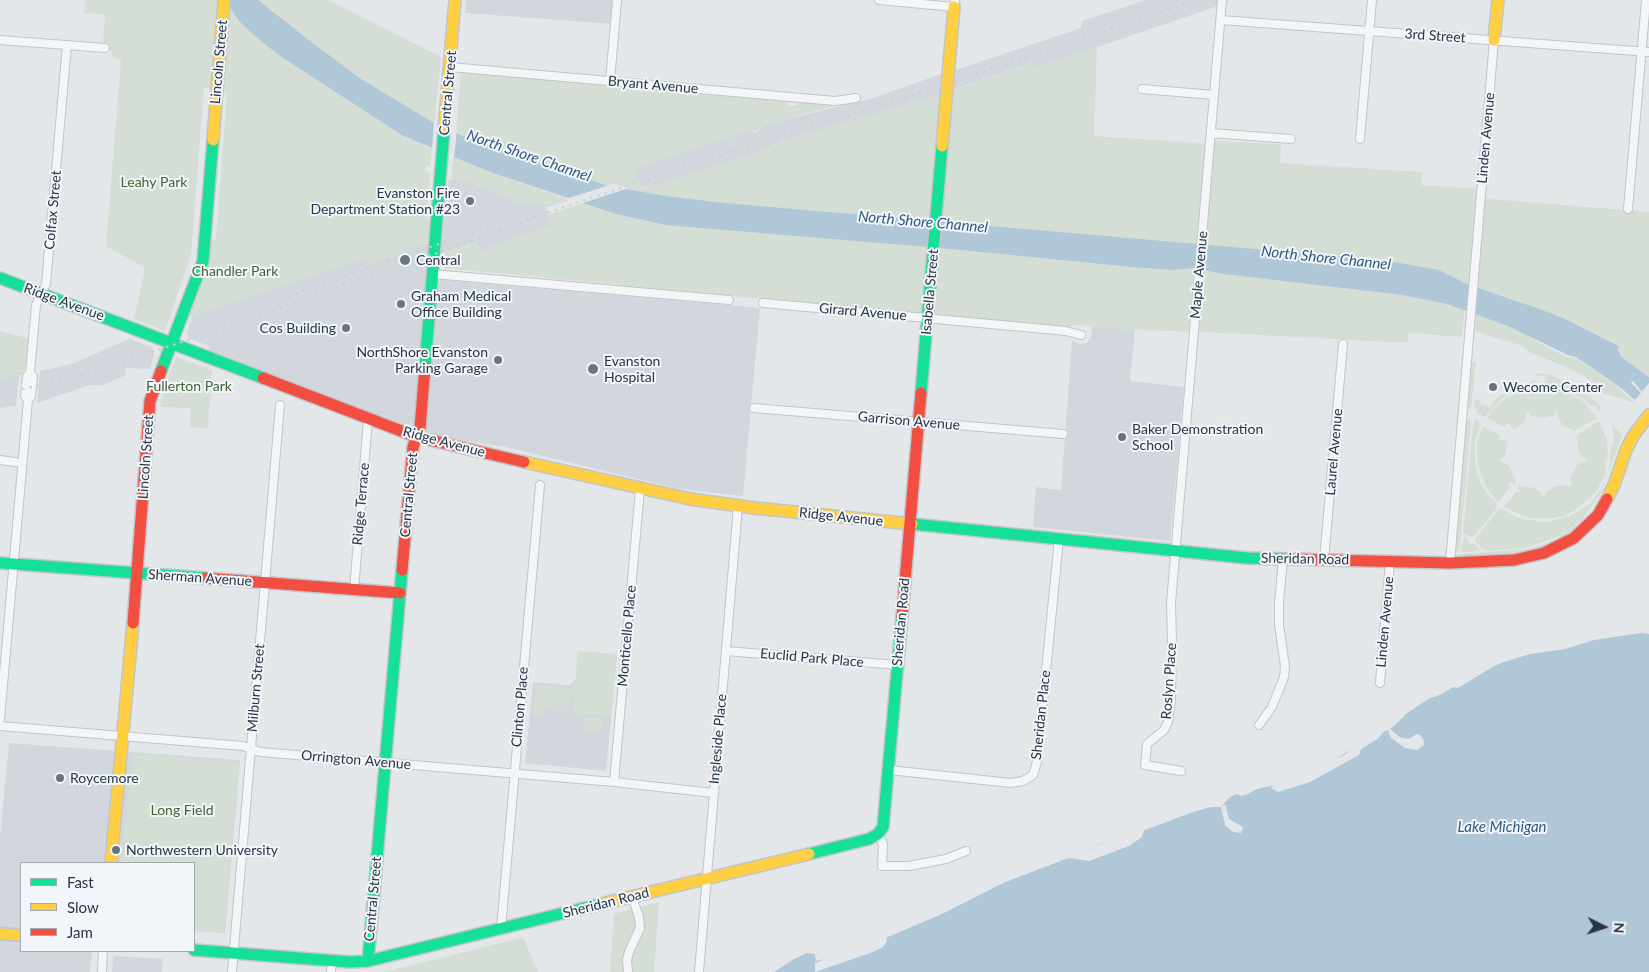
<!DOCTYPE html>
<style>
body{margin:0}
#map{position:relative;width:1649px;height:972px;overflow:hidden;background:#e4e7ea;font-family:Lato,sans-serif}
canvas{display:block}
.legend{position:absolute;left:20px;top:862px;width:175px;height:90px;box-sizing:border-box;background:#f2f5f9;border:1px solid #a1a9b1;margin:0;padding:6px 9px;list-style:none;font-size:15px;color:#283646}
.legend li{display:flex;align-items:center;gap:10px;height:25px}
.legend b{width:25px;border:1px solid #a1a9b1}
.north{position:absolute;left:1579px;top:902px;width:50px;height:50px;-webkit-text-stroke:4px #f2f5f9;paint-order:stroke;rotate:94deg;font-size:14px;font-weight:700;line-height:20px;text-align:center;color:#283646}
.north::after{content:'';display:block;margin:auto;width:18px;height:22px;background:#283646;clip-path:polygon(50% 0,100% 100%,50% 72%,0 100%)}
</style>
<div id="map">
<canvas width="1649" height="972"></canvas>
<ul class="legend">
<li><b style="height:6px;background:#16e098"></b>Fast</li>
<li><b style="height:6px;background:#ffcf43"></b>Slow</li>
<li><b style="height:6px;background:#f24e42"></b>Jam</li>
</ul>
<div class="north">N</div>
</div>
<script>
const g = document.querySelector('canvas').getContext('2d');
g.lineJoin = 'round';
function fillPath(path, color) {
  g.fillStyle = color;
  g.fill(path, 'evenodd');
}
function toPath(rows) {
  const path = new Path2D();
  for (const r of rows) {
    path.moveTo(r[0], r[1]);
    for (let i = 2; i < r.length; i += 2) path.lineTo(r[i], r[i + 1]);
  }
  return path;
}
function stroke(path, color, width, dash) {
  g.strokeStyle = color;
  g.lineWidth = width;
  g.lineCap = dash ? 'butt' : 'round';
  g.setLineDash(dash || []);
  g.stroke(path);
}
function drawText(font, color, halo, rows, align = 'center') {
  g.font = font + ' Lato,sans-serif';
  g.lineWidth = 4;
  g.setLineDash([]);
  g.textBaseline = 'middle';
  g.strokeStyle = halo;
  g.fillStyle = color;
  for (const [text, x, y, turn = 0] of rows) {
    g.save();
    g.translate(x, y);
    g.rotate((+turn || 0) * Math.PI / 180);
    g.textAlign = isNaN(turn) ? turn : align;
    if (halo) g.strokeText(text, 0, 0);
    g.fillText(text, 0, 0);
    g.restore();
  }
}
fillPath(toPath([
 [466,0,615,0,613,24,465,13],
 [1146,0,1218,0,1218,6,1033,69,1033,62,952,90,953,71,1081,28,1082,21],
 [944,73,943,93,937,96,774,144,767,150,760,147,759,153,658,185,640,185,633,169,751,130,755,133,759,131,762,125,873,98],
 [448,180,470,182,526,205,533,202,545,205,551,225,480,252,476,242,441,253],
 [421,240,422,245,429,243,414,425,412,428,408,428,208,351,209,346,188,338,187,332,192,316],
 [441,280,760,308,743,496,680,489,505,447,430,435,426,430,439,283],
 [1092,326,1135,330,1130,381,1184,387,1170,541,1033,527,1036,487,1061,490,1072,340,1080,344,1087,343,1091,337],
 [129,339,152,347,154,354,150,369,125,368,126,375,103,385,90,385,37,403,40,371,72,364],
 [19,375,16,406,0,408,0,378],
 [578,651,617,654,606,771,525,763,533,682,569,685,576,679],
 [9,743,240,760,225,933,194,931,194,863,21,863,21,951,92,951,90,972,0,972,0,837],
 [113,956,163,959,162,972,112,972]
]), '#d1d7dd');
fillPath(toPath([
 [85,0,328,0,441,57,430,166,426,166,425,171,430,172,427,217,430,218,429,243,367,265,365,259,187,318,209,239,216,240,227,93,204,87,191,255,165,331,134,319,145,268,106,246,121,60,114,58,108,44,103,44,105,15,84,13],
 [1097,47,1094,136,1214,144,1215,141,1281,144,1280,163,1422,172,1421,185,1478,189,1477,198,1649,212,1649,377,1621,357,1618,350,1619,345,1586,329,1516,300,1467,284,1462,337,1409,333,1407,343,1204,332,1135,330,1075,325,1065,328,444,268,445,252,477,242,481,252,551,225,548,215,623,189,605,185,456,133,461,72,783,100,790,106,797,105,800,101,842,104,762,125,757,132,751,130,634,169,640,185,658,185,759,153,760,147,764,146,768,150,774,144,937,96,1034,62,1034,69],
 [453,155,490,172,570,200,545,208,545,205,533,202,526,205,471,182,451,181],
 [1476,315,1510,327,1536,339,1536,341,1566,357,1576,358,1622,390,1623,393,1635,402,1632,402,1596,391,1599,388,1598,385,1571,369,1531,353,1523,346,1477,332,1475,329],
 [0,331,30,339,27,360,23,375,0,378],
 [176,357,212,370,208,428,190,427,191,408,160,407,163,391],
 [1476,361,1471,409,1467,409,1470,367,1472,363],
 [1535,373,1549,374,1580,389,1599,404,1601,407,1600,412,1595,405,1592,407,1585,400,1568,390,1557,386,1535,385,1545,382,1545,376,1535,375],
 [1531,380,1542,381,1533,383,1533,386,1509,394,1499,401,1485,417,1478,414,1474,406,1475,400,1481,400,1480,405,1492,406,1493,402,1502,394,1510,391,1511,387,1527,386,1528,383,1531,383],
 [1541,387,1559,389,1576,397,1584,402,1597,418,1574,431,1563,425,1557,417,1558,413,1556,412,1553,416,1543,418,1531,416,1529,412,1526,413,1527,417,1525,421,1513,431,1512,426,1506,423,1504,427,1487,418,1492,410,1506,398,1524,390],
 [1466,419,1470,419,1471,422,1460,547,1458,553,1454,553],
 [1476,419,1481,425,1475,440,1475,465,1481,484,1489,496,1497,504,1497,508,1473,537,1463,534,1473,425],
 [1599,421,1607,439,1608,459,1606,459,1605,468,1607,468,1604,477,1597,490,1589,500,1588,499,1574,511,1564,516,1548,519,1529,518,1504,507,1517,491,1520,493,1521,490,1517,489,1519,485,1534,488,1542,493,1541,496,1545,496,1546,492,1554,487,1566,484,1569,487,1571,486,1572,484,1570,480,1574,469,1580,462,1585,462,1586,459,1585,457,1581,457,1578,451,1577,435],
 [1612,425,1622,434,1620,441,1601,493,1580,522,1559,536,1526,548,1485,551,1476,542,1475,539,1499,509,1502,509,1517,517,1529,520,1547,522,1570,516,1589,504,1600,491,1607,476,1610,462,1611,449,1614,441],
 [1483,426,1500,435,1498,439,1503,441,1508,440,1505,455,1500,462,1501,463,1504,462,1510,467,1516,483,1514,485,1511,482,1509,483,1508,484,1511,486,1498,502,1486,487,1478,466,1477,443],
 [1578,524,1581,524,1558,541,1534,550,1501,554,1459,556,1460,554,1529,549,1552,542],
 [1464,536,1468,539,1469,544,1475,544,1481,551,1461,552],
 [578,651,617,654,611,716,577,714,573,710],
 [536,684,571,688,573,692,573,697,569,704,566,705,548,705,544,708,543,715,533,715],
 [584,716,602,718,601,732,583,731],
 [132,753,239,762,224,933,194,930,194,863,122,863],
 [659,902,654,972,610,972,614,914],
 [523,937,538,972,382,972,453,955]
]), '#d5ded4');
fillPath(toPath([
 [219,0,258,0,306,38,361,79,434,123,463,136,605,185,665,196,725,203,1382,260,1417,266,1439,270,1467,284,1537,308,1563,318,1619,346,1618,350,1621,357,1649,377,1649,383,1642,392,1633,381,1631,383,1641,393,1635,400,1621,388,1576,357,1568,355,1510,327,1447,304,1403,295,1224,274,1193,268,1173,270,1132,267,940,248,666,225,616,214,490,172,402,135,280,56,256,37,239,21,230,8],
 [1641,633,1649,634,1649,972,774,972,794,959,807,953,815,954,816,961,845,955,942,914,1003,883,1063,860,1079,855,1103,843,1137,833,1193,812,1211,807,1221,807,1230,797,1237,794,1241,796,1246,795,1257,789,1275,785,1320,767,1394,726,1407,713,1430,698,1440,695,1453,687,1458,688,1494,666,1504,662,1530,654,1565,649,1594,640]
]), '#b0c7d7');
fillPath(toPath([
 [434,120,457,130,454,158,432,151],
 [613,184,629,188,580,204,568,200,569,198],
 [1395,722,1395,724,1390,729,1397,735,1402,738,1409,739,1417,734,1420,735,1423,739,1424,745,1417,750,1405,748,1391,738,1388,730,1383,732,1379,738,1361,749,1359,755,1310,782,1278,792,1271,788,1275,784,1344,755,1380,729],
 [1225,804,1229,819,1243,827,1241,833,1233,832,1225,825,1221,807],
 [1144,830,1142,837,1129,846,1089,861,1069,858,1079,855,1110,840],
 [886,937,887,941,883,947,873,952,815,972,815,963]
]), '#e4e7ea');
const street = toPath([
 [879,0,954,7,955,0],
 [1221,20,1649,52],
 [0,40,105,48],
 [450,67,835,101,856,98],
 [610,81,617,0],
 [1142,89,1214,95],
 [1211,133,1291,139],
 [1360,139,1372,0],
 [1628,209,1646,0],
 [433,274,729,300],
 [763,303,1066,331,1081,335],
 [28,400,31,396,33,377,30,373],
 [754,408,1063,434],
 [0,460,22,463],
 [1324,560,1343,344],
 [1450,563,1494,40],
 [354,590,368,419],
 [726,651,897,665],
 [1380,683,1390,561],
 [0,719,28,400,25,396,27,376,30,373,36,305,46,284,67,45],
 [1259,725,1272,707,1284,677,1285,666,1279,625,1279,603,1283,559],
 [0,726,243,746,260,752,614,782,713,793],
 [889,770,1011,783,1023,781,1033,775,1037,762,1059,539],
 [1181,771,1145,765,1147,744,1164,730,1168,722,1171,700,1172,643,1171,603,1222,0],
 [614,782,640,489],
 [878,834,883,844,882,866,909,866,925,863,946,859,966,851],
 [501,929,540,485],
 [102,972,103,951],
 [232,972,280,405],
 [331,972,332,961],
 [628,972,627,960,629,952,640,928,639,917,632,897],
 [699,972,738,506]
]);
const fast = toPath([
 [0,278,263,378],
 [425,367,444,130],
 [161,371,203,261,213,140],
 [921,393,942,146],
 [912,524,1247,558,1289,559],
 [0,563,205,578],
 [809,854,869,839,878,834,883,827,902,617],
 [194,950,350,962,368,961,601,904],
 [368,961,402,570]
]);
const slow = toPath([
 [1494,40,1498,0],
 [444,130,455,0],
 [213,140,224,0],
 [942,146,954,7],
 [524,462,690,499,755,508,912,524],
 [1607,499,1614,485,1626,450,1633,436,1649,415],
 [111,863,133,623],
 [601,904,809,854],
 [0,934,21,935]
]);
const jam = toPath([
 [263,378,417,437,524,462],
 [1289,559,1450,563,1514,560,1544,553,1574,538,1598,515,1607,499],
 [402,570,413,447,420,428,425,367],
 [205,578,400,593],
 [902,617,921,393],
 [133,623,150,401,161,371]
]);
stroke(street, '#c2c5c8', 10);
stroke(fast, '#c2c5c8', 14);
stroke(slow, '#c2c5c8', 14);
stroke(jam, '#c2c5c8', 14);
stroke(street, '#f3f5f6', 8);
stroke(fast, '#16e098', 11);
stroke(slow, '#ffcf43', 11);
stroke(jam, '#f24e42', 11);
stroke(toPath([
 [246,313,328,281,496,225],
 [0,394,64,380,110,366,245,321,334,288,490,235,537,216,790,132,881,106,947,84,1197,0]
]), '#cccfd1', 2, [2.5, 5]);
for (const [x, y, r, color] of [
 [470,201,5,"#6a747f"],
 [405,260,6,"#6a747f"],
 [401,304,5,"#6a747f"],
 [346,328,5,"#6a747f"],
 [498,360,5,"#6a747f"],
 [593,369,6,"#6a747f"],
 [1493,387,5,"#6a747f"],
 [1122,437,5,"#6a747f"],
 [60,778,5,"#6a747f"],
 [116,850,5,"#6a747f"]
]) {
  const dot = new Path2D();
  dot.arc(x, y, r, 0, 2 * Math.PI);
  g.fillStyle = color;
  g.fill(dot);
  stroke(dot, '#f2f5f9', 2);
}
drawText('14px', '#283646', '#f2f5f9', [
 ["3rd Street",1435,36,4],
 ["Lincoln Street",219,62,-85],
 ["Bryant Avenue",653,85,5],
 ["Central Street",448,93,-85],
 ["Linden Avenue",1486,138,-85],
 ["Colfax Street",53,210,-85],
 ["Maple Avenue",1199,275,-85],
 ["Isabella Street",930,292,-85],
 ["Ridge Avenue",64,302,20],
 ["Girard Avenue",863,312,5],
 ["Garrison Avenue",909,421,5],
 ["Ridge Avenue",444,442,15],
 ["Laurel Avenue",1334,452,-85],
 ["Lincoln Street",146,457,-86],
 ["Central Street",409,495,-85],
 ["Ridge Terrace",361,504,-85],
 ["Ridge Avenue",841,517,6],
 ["Sheridan Road",1305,559,1],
 ["Sherman Avenue",200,578,4],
 ["Sheridan Road",901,622,-85],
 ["Linden Avenue",1385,622,-85],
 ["Monticello Place",627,636,-85],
 ["Euclid Park Place",812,658,5],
 ["Roslyn Place",1169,681,-86],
 ["Milburn Street",256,688,-85],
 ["Clinton Place",520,707,-85],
 ["Sheridan Place",1041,715,-84],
 ["Ingleside Place",718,739,-85],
 ["Orrington Avenue",356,760,5],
 ["Central Street",373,899,-85],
 ["Sheridan Road",606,903,-14]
]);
drawText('14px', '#426333', '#f2f5f9', [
 ["Leahy Park",154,182],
 ["Chandler Park",235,271],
 ["Fullerton Park",189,386],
 ["Long Field",182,810]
]);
drawText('14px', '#283646', '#f2f5f9', [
 ["Evanston Fire",460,193,"right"],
 ["Department Station #23",460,209,"right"],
 ["Central",416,260],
 ["Graham Medical",411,296],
 ["Office Building",411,312],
 ["Cos Building",336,328,"right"],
 ["NorthShore Evanston",488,352,"right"],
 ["Parking Garage",488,368,"right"],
 ["Evanston",604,361],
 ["Hospital",604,377],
 ["Wecome Center",1503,387],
 ["Baker Demonstration",1132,429],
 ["School",1132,445],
 ["Roycemore",70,778],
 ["Northwestern University",126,850]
], 'left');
drawText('italic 15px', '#2d5a7e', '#f2f5f9', [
 ["North Shore Channel",529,156,19],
 ["North Shore Channel",923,222,5],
 ["North Shore Channel",1326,258,6],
 ["Lake Michigan",1502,827]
]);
</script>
